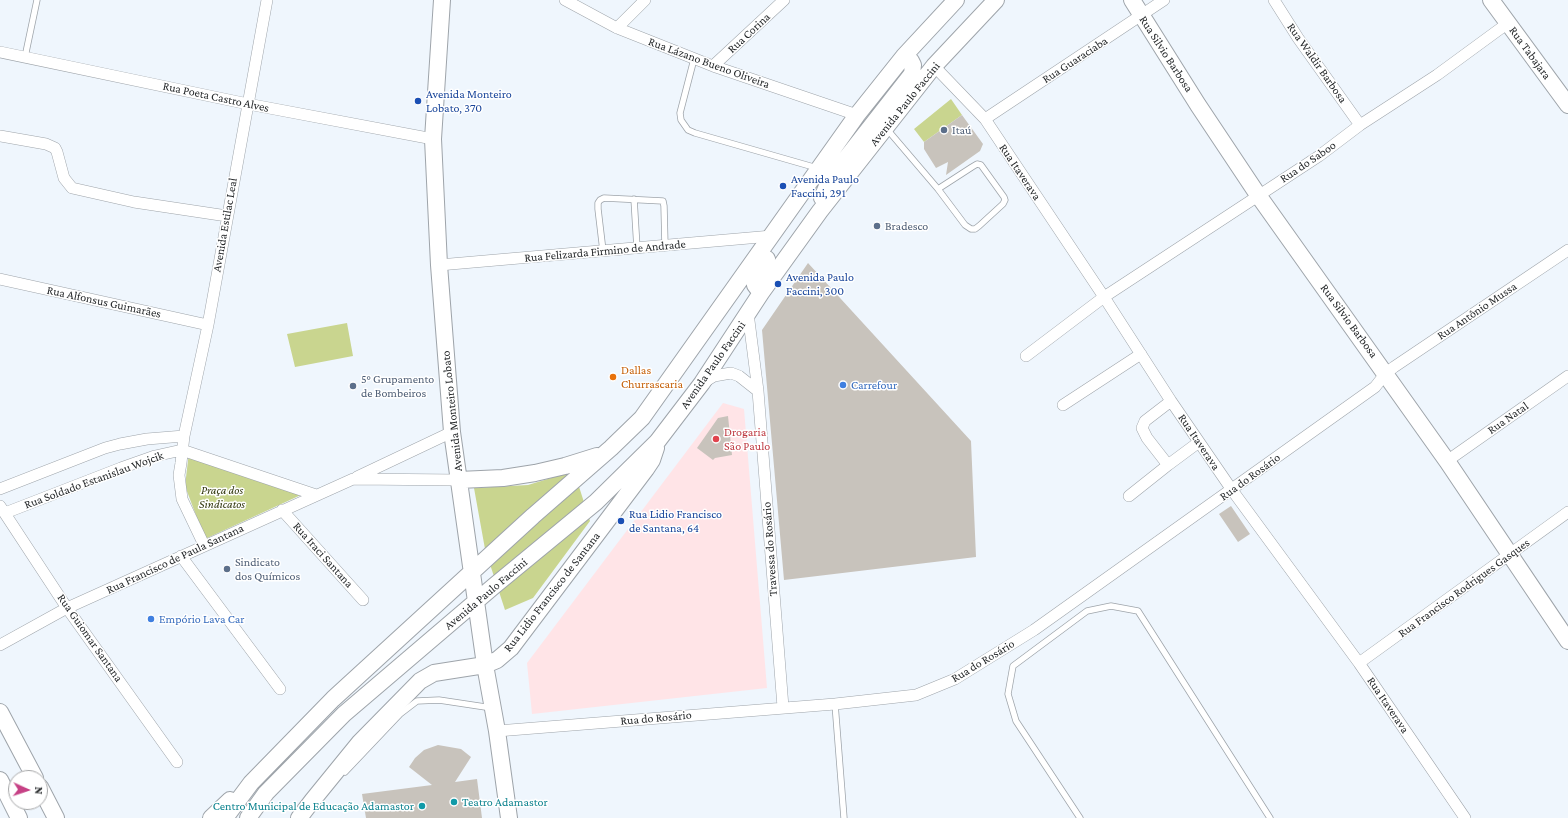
<!DOCTYPE html>
<meta charset="utf-8">
<style>
body{margin:0}
#map{position:relative;width:1568px;height:818px;overflow:hidden;background:#eff6fd;font-family:"Crimson Pro",serif}
canvas{display:block}
.north{position:absolute;left:8px;top:770px;width:40px;height:40px;box-sizing:border-box;background:#fff;border:1px solid #a8a9aa;border-radius:50%;rotate:93deg;font-size:11px;font-weight:700;line-height:16px;text-align:center;color:#26292b}
.north::after{content:'';display:block;margin:auto;width:14px;height:18px;background:#c64185;clip-path:polygon(50% 0,100% 100%,50% 72%,0 100%)}
</style>
<div id="map">
<canvas width="1568" height="818"></canvas>
<div class="north">N</div>
</div>
<script>
const g = document.querySelector('canvas').getContext('2d');
g.lineJoin = 'round';
function fillPath(path, color) {
  g.fillStyle = color;
  g.fill(path, 'evenodd');
}
function toPath(rows) {
  const path = new Path2D();
  for (const r of rows) {
    path.moveTo(r[0], r[1]);
    for (let i = 2; i < r.length; i += 2) path.lineTo(r[i], r[i + 1]);
  }
  return path;
}
function stroke(path, color, width, dash) {
  g.strokeStyle = color;
  g.lineWidth = width;
  g.lineCap = dash ? 'butt' : 'round';
  g.setLineDash(dash || []);
  g.stroke(path);
}
function drawText(font, color, halo, rows, align = 'center') {
  g.font = font + ' "Crimson Pro",serif';
  g.lineWidth = 3;
  g.setLineDash([]);
  g.textBaseline = 'middle';
  g.strokeStyle = halo;
  g.fillStyle = color;
  for (const [text, x, y, turn = 0] of rows) {
    g.save();
    g.translate(x, y);
    g.rotate((+turn || 0) * Math.PI / 180);
    g.textAlign = isNaN(turn) ? turn : align;
    if (halo) g.strokeText(text, 0, 0);
    g.fillText(text, 0, 0);
    g.restore();
  }
}
fillPath(toPath([
 [723,403,744,409,767,688,532,714,527,663]
]), '#ffe4e7');
fillPath(toPath([
 [951,99,962,115,924,142,914,129],
 [347,323,353,356,295,367,287,334],
 [189,452,303,494,205,539,185,486],
 [574,471,590,521,533,598,505,610,485,549,474,488,528,485]
]), '#c9d58f');
fillPath(toPath([
 [962,115,983,144,980,151,946,175,948,162,936,168,924,149,924,142],
 [808,263,971,441,976,557,784,580,762,330],
 [728,416,732,455,715,458,713,460,697,448,718,418],
 [1231,506,1250,534,1238,542,1219,514],
 [438,745,461,749,471,757,455,782,477,779,482,818,366,818,362,794,432,785,409,767,415,758,424,750]
]), '#c8c3bc');
const lane = toPath([
 [25,57,37,0],
 [694,59,680,113,681,120,688,130,695,133,817,168],
 [886,128,938,189,965,225,971,229,975,229,979,226,1003,204,1005,200,1004,197,981,165,977,164,972,167,938,189],
 [634,199,637,248],
 [603,251,598,209,598,203,600,200,604,198,663,201,664,206,665,246],
 [835,704,844,818],
 [345,772,400,714,417,701,439,700,492,708],
 [1080,818,1016,721,1008,694,1013,666,1087,611,1111,606,1138,611,1270,818]
]);
const street = toPath([
 [565,0,617,28,713,66,857,115],
 [1274,0,1298,38,1360,125],
 [617,28,645,0],
 [0,52,248,104,433,139],
 [713,66,784,0],
 [934,66,985,119,1104,297,1171,401,1232,490,1359,663,1465,818],
 [985,119,1164,0],
 [0,136,46,144,55,148,57,152,64,178,72,188,134,202,227,216],
 [439,265,772,236],
 [0,279,208,325],
 [748,313,758,391,783,707],
 [1026,356,1104,297,1319,156,1360,125,1437,75,1508,23],
 [704,382,714,376,731,373,739,376,758,391],
 [1063,405,1141,354],
 [182,450,316,495],
 [1447,461,1568,376],
 [1168,465,1199,442],
 [357,477,452,432],
 [0,489,105,448,120,444,147,439,184,436],
 [1129,496,1168,465,1147,438,1142,428,1145,421,1171,401],
 [0,506,67,608,177,762],
 [282,510,363,600],
 [5,513,121,468,155,456,182,450],
 [204,545,182,499,179,475,181,463,184,436,208,325,267,0],
 [181,556,280,689],
 [0,645,67,608,353,479,459,480],
 [1359,663,1568,512],
 [497,731,835,704,916,695,955,679,1034,630,1375,387,1386,373,1394,367,1568,250]
]);
const secondary = toPath([
 [442,0,433,139,439,265,452,432,485,665,497,731,509,818],
 [1132,0,1198,105,1258,195,1447,461,1568,641],
 [1491,0,1568,105],
 [822,198,828,184,840,166,912,74,913,65,911,61,904,56],
 [761,293,755,285,754,279,767,259],
 [459,480,503,478,535,473,565,466,597,456],
 [0,712,35,778],
 [0,780,19,818],
 [40,787,56,818],
 [211,818,230,800],
 [225,818,251,783,333,699,533,516,611,448,642,418,857,115,904,56,956,0],
 [248,818,266,793,344,714,494,586,596,502,657,442,702,383,761,293,820,211,934,66,996,0],
 [299,818,312,801,360,742,420,681,434,673,485,665,497,660,511,648,646,469,652,460,656,448]
]);
stroke(lane, '#9ea4aa', 7);
stroke(street, '#9ea4aa', 12);
stroke(secondary, '#9ea4aa', 18);
stroke(lane, '#fff', 5.5);
stroke(street, '#fff', 11);
stroke(secondary, '#fff', 16);
for (const [x, y, r, color] of [
 [418,101,4,"#1a4fb4"],
 [944,130,4,"#5c6f8a"],
 [783,186,4,"#1a4fb4"],
 [877,226,4,"#5c6f8a"],
 [778,284,4,"#1a4fb4"],
 [613,377,4,"#e8710a"],
 [843,385,4,"#3f7fe0"],
 [353,386,4,"#5c6f8a"],
 [716,439,4,"#e0444e"],
 [621,521,4,"#1a4fb4"],
 [227,569,4,"#5c6f8a"],
 [151,619,4,"#3f7fe0"],
 [454,802,4,"#0f9aa8"],
 [422,806,4,"#0f9aa8"]
]) {
  const dot = new Path2D();
  dot.arc(x, y, r, 0, 2 * Math.PI);
  g.fillStyle = color;
  g.fill(dot);
  stroke(dot, '#fff', 1.5);
}
drawText('12px', '#26292b', '#fff', [
 ["Rua Corina",749,33,-43],
 ["Rua Tabajara",1530,53,54],
 ["Rua Silvio Barbosa",1166,54,57],
 ["Rua Guaraciaba",1075,60,-33],
 ["Rua Lázano Bueno Oliveira",709,63,20],
 ["Rua Waldir Barbosa",1317,63,55],
 ["Rua Poeta Castro Alves",216,97,12],
 ["Avenida Paulo Faccini",905,104,-51],
 ["Rua do Saboo",1308,162,-34],
 ["Rua Itaverava",1020,172,56],
 ["Avenida Estilac Leal",225,225,-80],
 ["Rua Felizarda Firmino de Andrade",605,251,-5],
 ["Rua Alfonsus Guimarães",104,302,12],
 ["Rua Antônio Mussa",1477,311,-34],
 ["Rua Silvio Barbosa",1349,321,54],
 ["Avenida Paulo Faccini",713,365,-55],
 ["Avenida Monteiro Lobato",452,411,-96],
 ["Rua Natal",1508,418,-35],
 ["Rua Itaverava",1199,442,56],
 ["Rua do Rosário",1250,477,-36],
 ["Rua Soldado Estanislau Wojcik",94,480,-20],
 ["Travessa do Rosário",770,549,-94],
 ["Rua Iraci Santana",323,555,48],
 ["Rua Francisco de Paula Santana",175,559,-25],
 ["Rua Francisco Rodrigues Gasques",1464,588,-36],
 ["Rua Lidio Francisco de Santana",552,592,-52],
 ["Avenida Paulo Faccini",486,594,-40],
 ["Rua Guiomar Santana",90,638,55],
 ["Rua do Rosário",983,661,-31],
 ["Rua Itaverava",1388,705,56],
 ["Rua do Rosário",656,718,-5]
]);
drawText('12px', '#164399', '#fff', [
 ["Avenida Monteiro",426,94],
 ["Lobato, 370",426,108],
 ["Avenida Paulo",791,179],
 ["Faccini, 291",791,193],
 ["Avenida Paulo",786,277],
 ["Faccini, 300",786,291],
 ["Rua Lidio Francisco",629,514],
 ["de Santana, 64",629,528]
], 'left');
drawText('12px', '#4e5e75', '#fff', [
 ["Itaú",952,130],
 ["Bradesco",885,226],
 ["5° Grupamento",361,379],
 ["de Bombeiros",361,393],
 ["Sindicato",235,562],
 ["dos Químicos",235,576]
], 'left');
drawText('12px', '#c56008', '#fff', [
 ["Dallas",621,370],
 ["Churrascaria",621,384]
], 'left');
drawText('12px', '#366cbe', '#fff', [
 ["Carrefour",851,385],
 ["Empório Lava Car",159,619]
], 'left');
drawText('12px', '#be3a42', '#fff', [
 ["Drogaria",724,432],
 ["São Paulo",724,446]
], 'left');
drawText('italic 12px', '#33380f', '#fff', [
 ["Praça dos",222,490],
 ["Sindicatos",222,504]
]);
drawText('12px', '#0d838f', '#fff', [
 ["Teatro Adamastor",462,802],
 ["Centro Municipal de Educação Adamastor",414,806,"right"]
], 'left');
</script>
